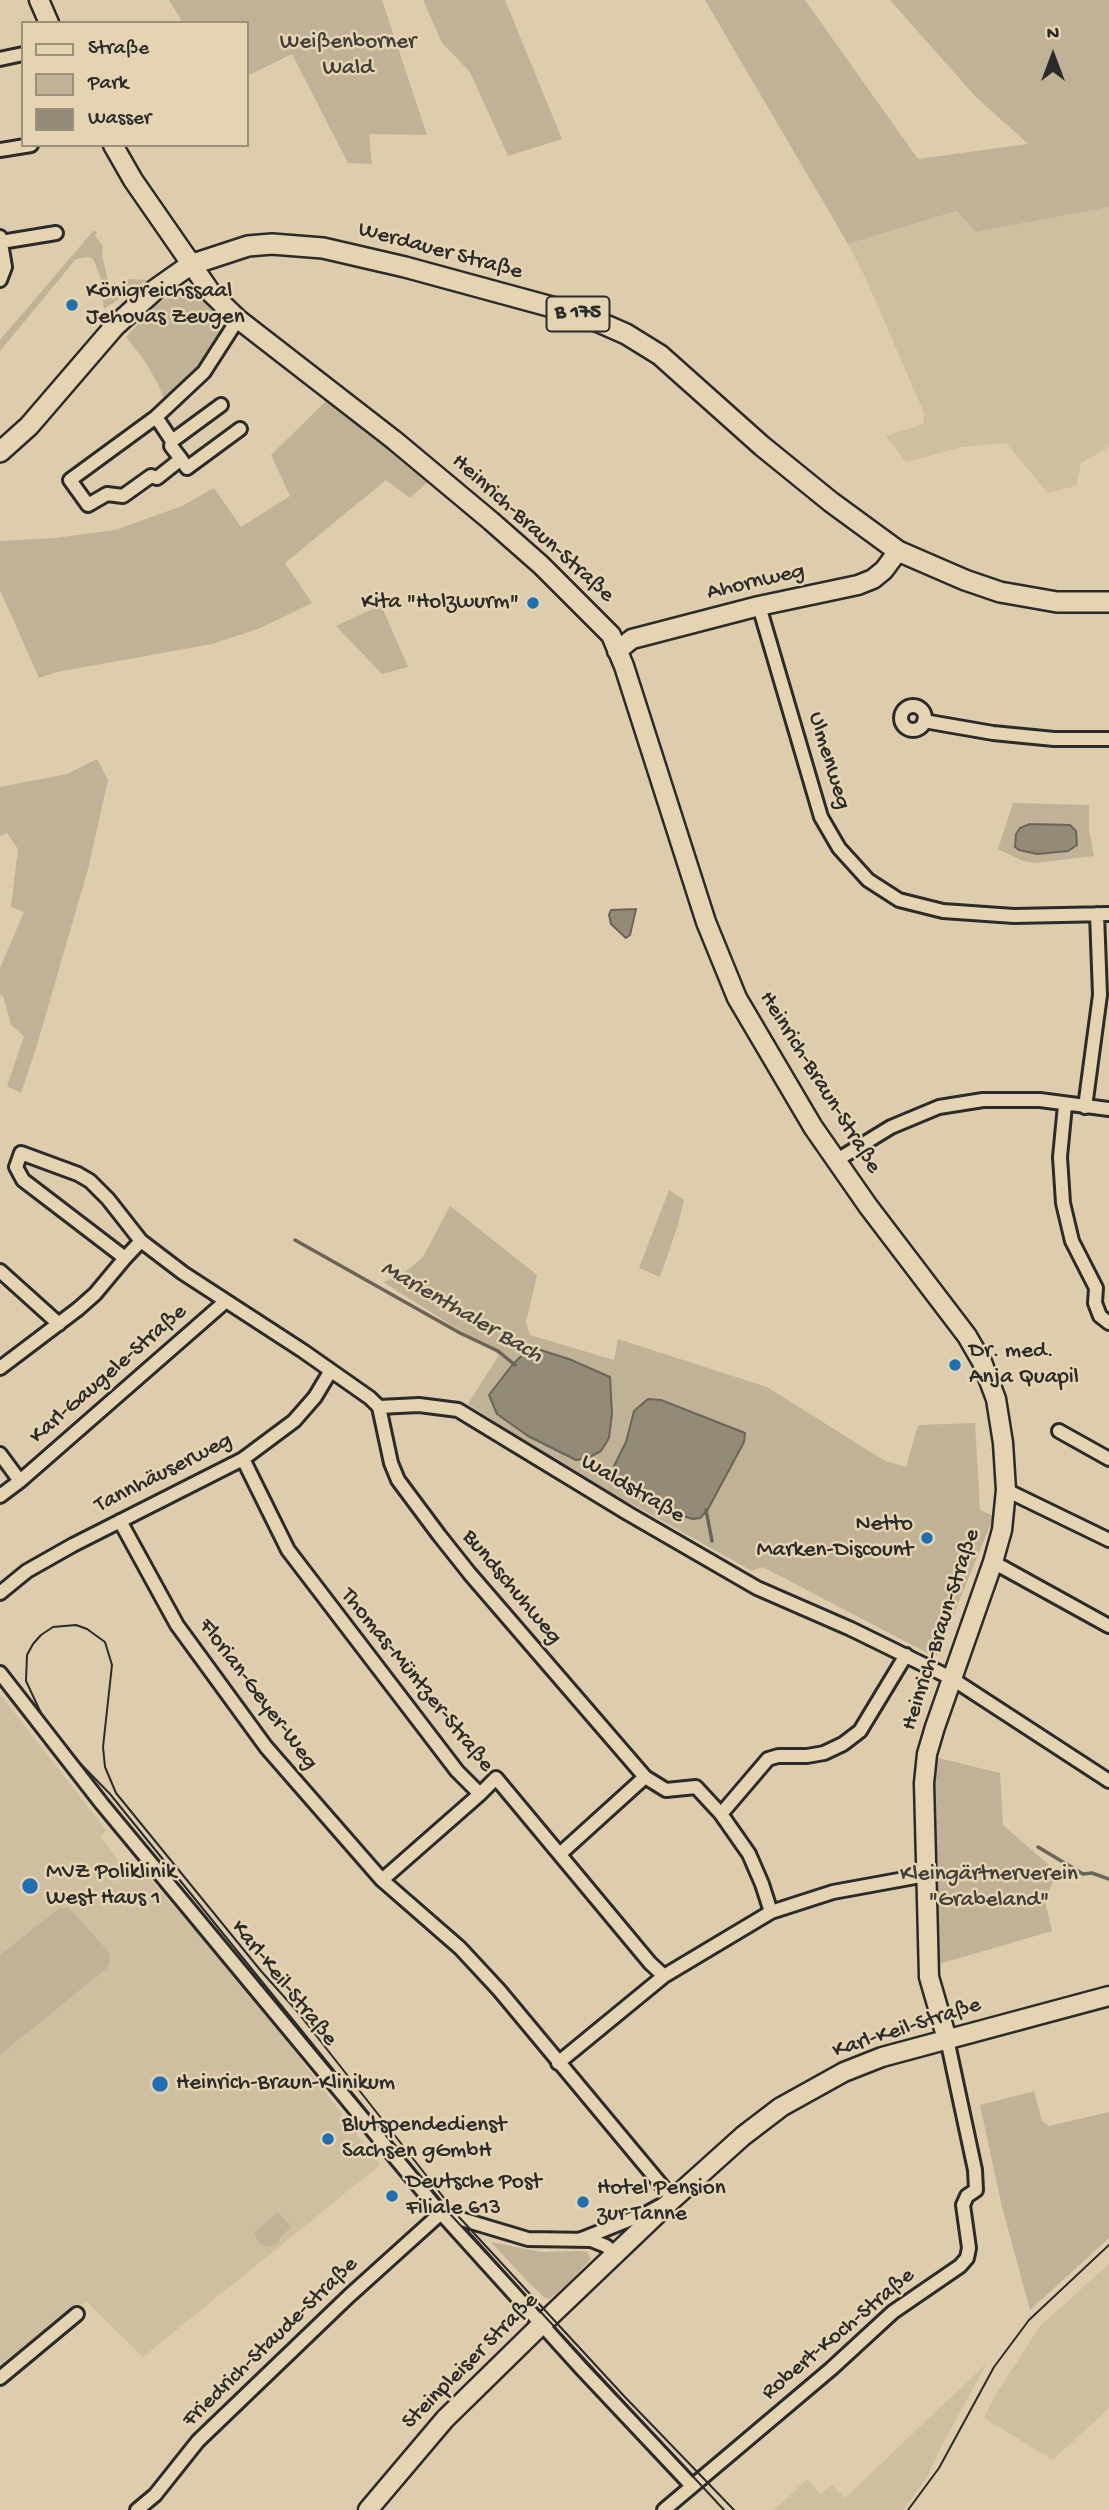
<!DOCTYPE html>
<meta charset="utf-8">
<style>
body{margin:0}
#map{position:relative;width:1109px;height:2510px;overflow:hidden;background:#decdac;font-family:"Gochi Hand",sans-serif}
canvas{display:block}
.legend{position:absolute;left:21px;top:21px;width:228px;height:126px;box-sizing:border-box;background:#e5d4b1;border:2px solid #9b907b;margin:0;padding:9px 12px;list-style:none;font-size:21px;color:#2b2b2b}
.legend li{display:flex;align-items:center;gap:14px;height:35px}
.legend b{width:35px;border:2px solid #9b907b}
.north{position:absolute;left:1018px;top:21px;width:70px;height:70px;-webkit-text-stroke:5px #e5d4b1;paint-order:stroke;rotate:0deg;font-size:19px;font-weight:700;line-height:28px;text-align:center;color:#2b2b2b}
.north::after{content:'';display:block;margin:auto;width:24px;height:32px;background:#2b2b2b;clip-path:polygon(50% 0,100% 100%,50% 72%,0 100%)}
</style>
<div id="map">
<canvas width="1109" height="2510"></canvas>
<ul class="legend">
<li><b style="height:9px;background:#e5d4b1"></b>Straße</li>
<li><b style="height:19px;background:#c0b296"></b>Park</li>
<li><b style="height:19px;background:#948a78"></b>Wasser</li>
</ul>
<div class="north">N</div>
</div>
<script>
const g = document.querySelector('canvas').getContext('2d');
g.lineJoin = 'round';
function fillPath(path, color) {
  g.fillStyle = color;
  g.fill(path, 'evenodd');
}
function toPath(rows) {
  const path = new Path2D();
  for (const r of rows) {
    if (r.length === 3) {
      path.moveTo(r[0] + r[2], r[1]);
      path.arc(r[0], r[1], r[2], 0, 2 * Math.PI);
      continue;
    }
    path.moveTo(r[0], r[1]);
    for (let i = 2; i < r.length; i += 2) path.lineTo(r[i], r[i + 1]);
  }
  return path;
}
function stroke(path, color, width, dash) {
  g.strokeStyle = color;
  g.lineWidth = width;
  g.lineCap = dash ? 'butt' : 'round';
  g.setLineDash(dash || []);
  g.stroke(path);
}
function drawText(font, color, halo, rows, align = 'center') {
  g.font = font + ' "Gochi Hand",sans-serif';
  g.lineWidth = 5;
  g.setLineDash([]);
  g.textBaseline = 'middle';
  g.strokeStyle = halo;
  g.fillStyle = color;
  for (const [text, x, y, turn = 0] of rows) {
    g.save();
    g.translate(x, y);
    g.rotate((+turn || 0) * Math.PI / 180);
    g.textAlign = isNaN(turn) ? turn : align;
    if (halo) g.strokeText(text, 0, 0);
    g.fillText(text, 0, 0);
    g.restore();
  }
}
fillPath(toPath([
 [1109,207,1109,447,1081,463,1076,486,1048,493,1006,443,962,447,906,462,886,436,923,424,924,413,867,281,848,244,958,211,976,232],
 [0,1694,106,1830,101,1837,126,1870,137,1864,259,2004,380,2165,143,2357,86,2301,0,2369],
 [1109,2264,1109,2408,1053,2460,984,2418,995,2396,1040,2326],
 [987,2363,939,2451,928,2476,903,2510,774,2510,807,2479,821,2494,832,2485,845,2498]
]), '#cebfa0');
fillPath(toPath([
 [169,0,382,0,427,135,369,134,372,164,348,163,292,54,247,76,247,23,183,23],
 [423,0,505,0,562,139,508,156,470,72,442,43],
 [705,0,805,0,918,159,1028,144,975,96,890,0,1109,0,1109,207,976,232,957,211,848,244],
 [94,230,97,232,95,236,103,246,102,255,111,293,130,279,147,280,104,309,100,276,93,259,89,257,76,259,0,351,0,340],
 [178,290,191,291,206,299,216,310,222,334,201,364,164,399,158,384,144,360,126,337,153,308],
 [329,398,430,480,410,498,386,480,285,563,312,603,258,629,212,644,57,672,39,678,0,590,0,541,55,538,115,530,182,506,214,488,241,527,290,496,271,455],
 [381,605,408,667,382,674,336,626],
 [97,759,108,780,88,869,37,1045,21,1093,7,1086,24,1036,11,1025,3,996,0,995,0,968,24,912,11,907,18,849,7,833,0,836,0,787,67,774],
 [1013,803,1089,805,1089,829,1094,856,1035,863,1023,861,998,849],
 [669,1190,684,1200,677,1228,660,1277,639,1268],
 [450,1206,537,1275,526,1322,530,1335,614,1360,618,1339,767,1387,885,1461,906,1467,918,1425,975,1423,980,1510,994,1516,937,1655,935,1657,763,1567,752,1571,567,1468,468,1404,499,1355,383,1282,403,1274,423,1257],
 [934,1757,1000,1773,1003,1825,1057,1872,1045,1901,1052,1931,939,1964,932,1918,932,1782],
 [60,1908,69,1908,108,1951,110,1959,108,1967,0,2055,0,1955],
 [1034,2091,1042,2121,1049,2126,1109,2112,1109,2238,1030,2310,1002,2207,980,2105],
 [278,2212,291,2227,280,2237,278,2243,269,2247,259,2243,254,2233],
 [491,2242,541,2252,582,2251,587,2252,591,2259,567,2284,549,2299,544,2297,529,2283]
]), '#c0b296');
const water = toPath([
 [1030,824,1070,825,1076,831,1077,845,1068,851,1037,854,1019,850,1015,847,1016,834,1020,828,1030,824],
 [636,909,630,935,626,938,611,924,609,915,611,910,636,909],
 [531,1347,569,1359,610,1377,612,1414,609,1438,601,1451,588,1458,576,1460,528,1436,497,1414,489,1395,513,1364,531,1347],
 [648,1399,661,1400,745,1433,744,1442,707,1511,700,1518,693,1519,662,1510,624,1490,614,1472,614,1466,626,1442,634,1411,648,1399]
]);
fillPath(water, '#948a78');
stroke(water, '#6a6459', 2);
stroke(toPath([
 [295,1240,460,1333,498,1351,515,1365],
 [706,1510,712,1541],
 [1038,1847,1083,1874,1092,1873,1109,1879]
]), '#6a6459', 3.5);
const street = toPath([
 [0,59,23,54],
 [0,150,31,145],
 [0,237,5,267,0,280],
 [1,242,56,233],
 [238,319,204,372,156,417,70,480,88,505,107,494,123,496,151,476,157,478,181,459,187,468,240,429],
 [156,417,172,441,171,446,181,459],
 [172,441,221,405],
 [759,606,821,817,839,848,868,880,899,900,943,911,1014,916,1109,914],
 [913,718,12],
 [924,721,993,733,1054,739,1109,739],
 [1065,1105,1060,1157,1063,1203,1072,1241,1096,1288,1095,1303,1100,1316,1109,1323],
 [1085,1107,1100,995,1097,914],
 [837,1160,891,1127,939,1107,983,1100,1040,1100,1109,1109],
 [141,1241,125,1258,23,1180,16,1167,21,1153,78,1174,90,1181,108,1199,141,1241,183,1273,303,1351,370,1398,379,1407,419,1405,458,1410,629,1514,757,1588,851,1629,951,1678,1109,1781],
 [0,1271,59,1324],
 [0,1368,78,1309,95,1294,125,1258],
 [379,1407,391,1463,398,1480,439,1535,470,1574,645,1777,666,1790,696,1787,721,1814,749,1854,762,1884,771,1912],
 [1059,1431,1109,1459],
 [0,1454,20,1481],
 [243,1459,288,1550,457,1771,480,1794,496,1778,650,1963,664,1976],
 [1006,1490,1109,1540],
 [0,1496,20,1481,226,1301],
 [120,1521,177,1625,266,1747,382,1880,460,1948,499,1990,673,2199,649,2212,579,2240],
 [993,1562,1109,1626],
 [0,1593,27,1571,73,1545,243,1459,294,1421,315,1397,330,1372],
 [0,1673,102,1804,441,2213,581,2368,692,2486],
 [721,1814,768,1759,778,1756,807,1756,824,1753,843,1744,860,1731,906,1655],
 [561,1853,645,1777],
 [382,1880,480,1794],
 [558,2063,664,1976,771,1912,833,1892,926,1875],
 [441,2213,528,2239,591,2240,606,2246,615,2254],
 [0,2378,77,2314],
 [137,2510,155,2495,198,2441,349,2296,441,2213],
 [664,2510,831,2369,893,2312,960,2266,967,2258,969,2248,963,2205,967,2196,976,2190,975,2170,947,2039]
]);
const secondary = toPath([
 [39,0,49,23],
 [113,145,133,180,212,294,238,319,394,440,491,521,541,565,611,635,624,666,706,922,737,998,813,1127,868,1206,967,1336,982,1362,996,1399,1003,1443,1006,1490,1002,1530,993,1562,935,1727,927,1754,924,1783,929,1977,947,2039],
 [617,651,632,639,759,606,858,585,873,579,884,570,898,551],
 [368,2510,445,2419,542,2324,673,2199,743,2136,781,2107,844,2072,882,2057,1109,1996]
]);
const primary = toPath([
 [0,452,29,426,115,326,156,289,190,265,248,246,272,244,323,248,405,267,585,316,626,334,660,355,762,446,831,502,898,551,965,580,1000,592,1057,602,1109,602]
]);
stroke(street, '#2b2b2b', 18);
stroke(secondary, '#2b2b2b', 23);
stroke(primary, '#2b2b2b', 24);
stroke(street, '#e5d4b1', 12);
stroke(secondary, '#e5d4b1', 18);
stroke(primary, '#e5d4b1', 19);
stroke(toPath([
 [724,2510,451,2215,110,1794,76,1759,41,1713,26,1681,27,1655,33,1644,41,1635,53,1627,76,1625,87,1629,105,1642,112,1665,103,1747,105,1767,116,1793,261,1971,296,2010,459,2217,624,2396,734,2510],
 [908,2510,939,2468,994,2367,1029,2320,1109,2245]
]), '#2b2b2b', 2);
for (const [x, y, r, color] of [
 [72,305,7,"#1f6fb2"],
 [533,603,7,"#1f6fb2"],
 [955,1365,7,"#1f6fb2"],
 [927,1538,7,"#1f6fb2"],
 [30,1886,9,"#1f6fb2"],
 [160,2084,9,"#1f6fb2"],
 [328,2139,7,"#1f6fb2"],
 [392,2196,7,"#1f6fb2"],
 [583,2202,7,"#1f6fb2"]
]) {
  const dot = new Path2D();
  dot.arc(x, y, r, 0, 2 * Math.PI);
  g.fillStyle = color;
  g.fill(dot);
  stroke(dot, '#e5d4b1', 2.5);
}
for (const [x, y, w] of [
 [578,314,63]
]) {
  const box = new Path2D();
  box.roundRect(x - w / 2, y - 17.5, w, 35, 5);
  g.fillStyle = '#e5d4b1';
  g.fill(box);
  stroke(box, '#2b2b2b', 2);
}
drawText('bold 21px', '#2b2b2b', null, [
 ["B 175",578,314]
]);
drawText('23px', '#413f3b', '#e5d4b1', [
 ["Weißenborner",348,43],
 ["Wald",348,69],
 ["Kleingärtnerverein",989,1875],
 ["\"Grabeland\"",989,1901]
]);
drawText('23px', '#2b2b2b', '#e5d4b1', [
 ["Werdauer Straße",440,252,15],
 ["Heinrich-Braun-Straße",532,529,42],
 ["Ahornweg",756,583,-13],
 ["Ulmenweg",828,761,73],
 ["Heinrich-Braun-Straße",819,1083,58],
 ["Karl-Gaugele-Straße",109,1375,-41],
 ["Tannhäuserweg",164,1474,-27],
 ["Waldstraße",632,1490,30],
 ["Bundschuhweg",511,1588,50],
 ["Heinrich-Braun-Straße",942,1630,-72],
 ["Thomas-Müntzer-Straße",416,1681,51],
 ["Florian-Geyer-Weg",257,1695,53],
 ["Karl-Keil-Straße",283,1984,51],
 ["Karl-Keil-Straße",907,2029,-18],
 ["Robert-Koch-Straße",839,2335,-40],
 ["Friedrich-Staude-Straße",271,2343,-44],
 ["Steinpleiser Straße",471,2362,-45]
]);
drawText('23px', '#2b2b2b', '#e5d4b1', [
 ["Königreichssaal",86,292],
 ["Jehovas Zeugen",86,318],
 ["Kita \"Holzwurm\"",519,603,"right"],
 ["Dr. med.",969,1352],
 ["Anja Quapil",969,1378],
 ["Netto",913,1525,"right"],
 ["Marken-Discount",913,1551,"right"],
 ["MVZ Poliklinik",46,1873],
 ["West Haus 1",46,1899],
 ["Heinrich-Braun-Klinikum",176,2084],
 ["Blutspendedienst",342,2126],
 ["Sachsen gGmbH",342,2152],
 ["Deutsche Post",406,2183],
 ["Filiale 613",406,2209],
 ["Hotel Pension",597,2189],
 ["zur Tanne",597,2215]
], 'left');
drawText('italic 24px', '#45433e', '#e5d4b1', [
 ["Marienthaler Bach",461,1313,30]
]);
</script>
